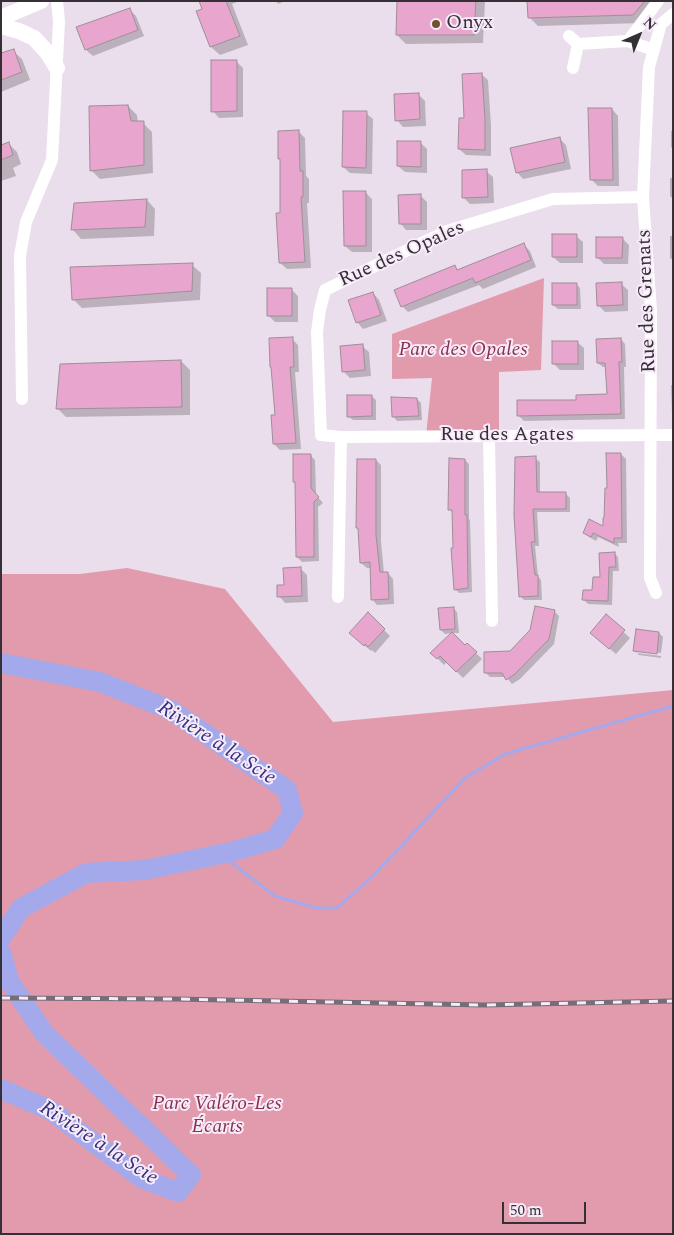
<!DOCTYPE html>
<meta charset="utf-8">
<style>
body{margin:0}
#map{position:relative;width:674px;height:1235px;overflow:hidden;background:#eaddec;font-family:Spectral,serif}
canvas{display:block}
.frame{position:absolute;inset:0;border:2px solid #353036;pointer-events:none}
.north{position:absolute;left:614px;top:10px;width:50px;height:50px;-webkit-text-stroke:4px #f7eaf9;paint-order:stroke;rotate:44deg;font-size:14px;font-weight:700;line-height:20px;text-align:center;color:#353036}
.north::after{content:'';display:block;margin:auto;width:18px;height:22px;background:#353036;clip-path:polygon(50% 0,100% 100%,50% 72%,0 100%)}
.scale{position:absolute;left:502px;top:1202px;width:84px;height:22px;box-sizing:border-box;border:2px solid #353036;border-top:0;padding-left:6px;font-size:15px;line-height:18px;white-space:nowrap;color:#353036;-webkit-text-stroke:4px #f7eaf9;paint-order:stroke}
</style>
<div id="map">
<canvas width="674" height="1235"></canvas>
<div class="frame"></div>
<div class="north">N</div>
<div class="scale">50 m</div>
</div>
<script>
const g = document.querySelector('canvas').getContext('2d');
g.lineJoin = 'round';
function fillPath(path, color) {
  g.fillStyle = color;
  g.fill(path, 'evenodd');
}
function toPath(rows) {
  const path = new Path2D();
  for (const r of rows) {
    path.moveTo(r[0], r[1]);
    for (let i = 2; i < r.length; i += 2) path.lineTo(r[i], r[i + 1]);
  }
  return path;
}
function stroke(path, color, width, dash) {
  g.strokeStyle = color;
  g.lineWidth = width;
  g.lineCap = dash ? 'butt' : 'round';
  g.setLineDash(dash || []);
  g.stroke(path);
}
function drawText(font, color, halo, rows, align = 'center') {
  g.font = font + ' Spectral,serif';
  g.lineWidth = 4;
  g.setLineDash([]);
  g.textBaseline = 'middle';
  g.strokeStyle = halo;
  g.fillStyle = color;
  for (const [text, x, y, turn = 0] of rows) {
    g.save();
    g.translate(x, y);
    g.rotate((+turn || 0) * Math.PI / 180);
    g.textAlign = isNaN(turn) ? turn : align;
    if (halo) g.strokeText(text, 0, 0);
    g.fillText(text, 0, 0);
    g.restore();
  }
}
fillPath(toPath([
 [544,278,541,370,499,372,499,436,426,436,432,378,392,379,392,334],
 [127,568,225,589,333,722,673,690,673,1234,1,1234,1,574,80,574]
]), '#e29bac');
fillPath(toPath([
 [200,1,239,1,232,4,248,45,220,55,211,47],
 [276,1,285,1,278,4],
 [398,1,485,1,483,43,406,44,397,35],
 [528,1,661,1,642,23,538,26,529,17],
 [130,10,136,16,144,36,93,56,86,50,78,28],
 [13,51,22,59,30,80,1,92,1,54],
 [236,61,243,68,243,117,219,118,213,111],
 [481,74,488,80,491,126,491,156,466,155,459,149,465,119],
 [418,94,425,101,426,126,403,127,397,120],
 [128,106,137,115,138,123,143,123,152,132,153,173,100,179,92,171],
 [612,109,618,116,619,186,598,186,591,179],
 [366,113,373,119,372,174,350,173,343,167],
 [671,131,673,131,673,149,671,147],
 [299,132,305,138,306,176,309,179,309,203,307,203,311,268,287,269,280,263,281,214],
 [560,139,566,145,571,169,523,179,517,172],
 [420,142,427,149,427,173,405,172,398,166],
 [8,143,17,152,21,164,13,168,16,176,1,181,1,146],
 [486,171,493,177,494,203,470,204,464,198],
 [670,178,673,178,673,199,670,196],
 [365,192,372,199,372,252,352,252,345,246],
 [421,196,427,202,427,230,406,230,400,223],
 [147,200,155,209,154,236,81,239,73,230,75,204],
 [576,236,583,242,583,263,560,263,553,257],
 [670,236,673,236,673,260,670,258],
 [622,238,629,245,628,264,604,264,597,257],
 [523,244,530,251,536,267,483,289,479,285,408,312,402,306,455,267,458,270],
 [192,265,201,273,200,300,82,308,73,299],
 [576,284,580,288,581,309,558,309,553,305],
 [621,284,628,290,628,311,605,312,598,305],
 [291,289,298,296,298,322,275,322,269,316],
 [373,293,379,300,387,321,363,329,357,322],
 [292,339,298,345,299,372,295,372,301,449,280,450,274,444,276,416],
 [621,339,625,344,626,367,624,367,625,419,524,421,519,416,608,396,606,367,603,367,598,363],
 [577,342,584,348,584,370,560,370,553,363],
 [362,346,369,352,371,376,350,378,343,371],
 [181,361,190,370,190,415,66,417,57,408],
 [671,385,673,385,673,416,672,415],
 [371,396,376,400,376,420,353,420,348,416],
 [417,399,421,403,422,420,397,421,393,416],
 [621,454,626,459,627,543,618,543,619,547,598,537,596,541,589,537,584,532,604,528,608,490],
 [310,455,315,460,316,495,323,503,318,507,319,561,302,562,297,557,296,483,294,482],
 [535,458,540,462,540,494,566,494,570,498,570,512,537,512,539,546,535,546,538,576,541,580,542,600,524,600,520,596],
 [376,460,381,465,381,542,384,573,388,573,393,579,394,604,377,605,372,599,371,568,367,568,361,563],
 [465,460,469,464,469,519,470,520,472,592,459,593,455,589,453,513,450,510],
 [614,553,618,557,619,571,613,571,612,605,588,604,584,600,593,592],
 [300,568,307,575,308,602,285,603,279,596],
 [453,608,457,612,459,633,452,633,465,647,467,644,482,659,463,678,447,662,444,665,432,653,452,633,445,634,441,630],
 [554,611,559,616,554,644,520,679,512,684,506,677,490,677,485,672,511,653],
 [368,614,390,636,375,653,372,650,371,651,357,639],
 [606,616,630,638,616,654,598,639],
 [659,633,663,637,661,653,637,651,637,653,661,656,661,658,639,655,635,651]
]), '#0003');
stroke(toPath([
 [231,852,233,864,275,896,317,908,337,908,373,876,465,778,505,754,673,706]
]), '#a3a9eb', 3);
stroke(toPath([
 [1,663,100,682,171,710,287,790,293,813,275,839,231,852,144,870,86,873,21,908,1,938],
 [1,952,9,981,44,1033,191,1175,178,1192,143,1179,50,1110,1,1089]
]), '#a3a9eb', 20);
const building = toPath([
 [199,1,226,1,240,36,210,47,196,11,202,9,199,1],
 [397,1,476,1,474,35,396,35,397,1],
 [527,1,645,1,633,15,528,18,527,1],
 [130,8,138,30,85,50,76,27,130,8],
 [14,49,22,72,1,80,1,53,14,49],
 [211,60,237,60,237,111,211,112,211,60],
 [482,73,485,119,485,150,458,149,459,118,464,118,462,74,482,73],
 [419,93,420,119,395,121,394,94,419,93],
 [128,105,131,121,144,121,144,165,90,171,89,106,128,105],
 [588,108,612,108,613,180,590,180,588,108],
 [343,111,367,111,366,168,342,167,343,111],
 [299,130,300,171,303,171,303,197,301,197,305,262,279,263,276,213,280,213,280,159,278,159,278,131,299,130],
 [560,137,565,162,516,173,510,148,560,137],
 [397,141,421,141,421,167,397,166,397,141],
 [9,142,13,155,1,160,1,145,9,142],
 [487,169,488,197,462,198,462,170,487,169],
 [343,191,366,191,366,246,344,246,343,191],
 [421,194,421,224,399,224,398,195,421,194],
 [147,199,145,227,71,230,74,203,147,199],
 [552,234,577,234,577,257,552,257,552,234],
 [596,237,623,237,622,258,596,258,596,237],
 [524,243,531,260,475,283,473,278,401,307,394,290,455,265,457,270,524,243],
 [193,263,192,291,72,300,70,267,193,263],
 [622,282,623,305,597,306,596,283,622,282],
 [552,283,577,283,577,305,552,305,552,283],
 [267,288,292,288,292,316,267,316,267,288],
 [373,292,381,315,356,323,348,300,373,292],
 [293,337,294,367,290,367,296,443,273,444,271,415,275,415,271,367,270,367,269,338,293,337],
 [621,338,622,362,619,362,621,414,517,416,517,400,576,400,576,395,607,394,605,363,597,363,596,339,621,338],
 [552,341,578,341,578,364,552,364,552,341],
 [363,344,365,370,342,372,340,346,363,344],
 [181,360,182,407,56,409,60,364,181,360],
 [347,395,372,395,372,416,347,417,347,395],
 [391,397,417,398,419,416,392,417,391,397],
 [606,453,621,453,622,538,614,538,614,543,593,533,591,537,583,533,589,519,603,526,603,518,604,518,605,488,607,488,606,453],
 [293,454,311,454,311,488,319,497,314,502,314,557,296,557,295,482,293,482,293,454],
 [536,456,537,492,566,492,566,509,533,509,535,542,531,542,535,575,538,575,538,596,519,597,514,515,515,457,536,456],
 [449,458,465,459,465,515,467,515,468,588,454,590,451,548,453,548,452,510,448,510,449,458],
 [357,459,376,459,376,535,380,572,388,572,389,599,371,600,370,562,360,563,358,528,356,528,357,459],
 [615,552,616,567,609,567,608,601,582,600,583,590,592,590,593,577,600,577,599,553,615,552],
 [301,567,302,596,277,597,277,585,284,585,283,568,301,567],
 [535,606,555,610,549,639,515,674,506,680,502,673,484,673,484,652,510,651,530,630,535,606],
 [454,607,455,629,440,630,438,608,454,607],
 [368,612,385,629,368,647,365,644,364,646,349,633,368,612],
 [606,614,625,630,609,649,590,633,606,614],
 [636,629,659,632,657,654,633,651,636,629],
 [452,632,465,645,467,643,477,652,456,672,440,656,437,659,430,653,452,632]
]);
fillPath(building, '#e8a5cd');
stroke(building, '#9f8e97', 1);
stroke(toPath([
 [569,36,578,44,573,68],
 [628,41,658,1],
 [578,44,628,41,654,50],
 [643,197,553,199,447,231,325,290,320,310,317,332,321,435,341,437,673,435],
 [22,399,20,256,26,222,52,160,59,21,57,1],
 [489,436,492,621],
 [656,593,650,578,651,311,643,197,649,67,661,24,673,14],
 [338,597,341,437]
]), '#fff', 12);
stroke(toPath([
 [1,18,41,1],
 [1,26,19,31,34,38,47,52,57,68]
]), '#fff', 16);
const rail = toPath([
 [1,998,175,999,484,1005,673,1001]
]);
stroke(rail, '#756e77', 5);
stroke(rail, '#f7eaf9', 3, [9]);
for (const [x, y, r, color] of [
 [436,24,5,"#74512a"]
]) {
  const dot = new Path2D();
  dot.arc(x, y, r, 0, 2 * Math.PI);
  g.fillStyle = color;
  g.fill(dot);
  stroke(dot, '#f7eaf9', 2);
}
drawText('20px', '#353036', '#f7eaf9', [
 ["Onyx",446,24]
], 'left');
drawText('20px', '#353036', '#f7eaf9', [
 ["Rue des Opales",402,255,-24],
 ["Rue des Grenats",648,301,-92],
 ["Rue des Agates",507,436]
]);
drawText('italic 20px', '#8a304d', '#f7eaf9', [
 ["Parc des Opales",463,351],
 ["Parc Valéro-Les",217,1105],
 ["Écarts",217,1128]
]);
drawText('italic 21px', '#34317d', '#f7eaf9', [
 ["Rivière à la Scie",216,744,33],
 ["Rivière à la Scie",98,1144,33]
]);
</script>
